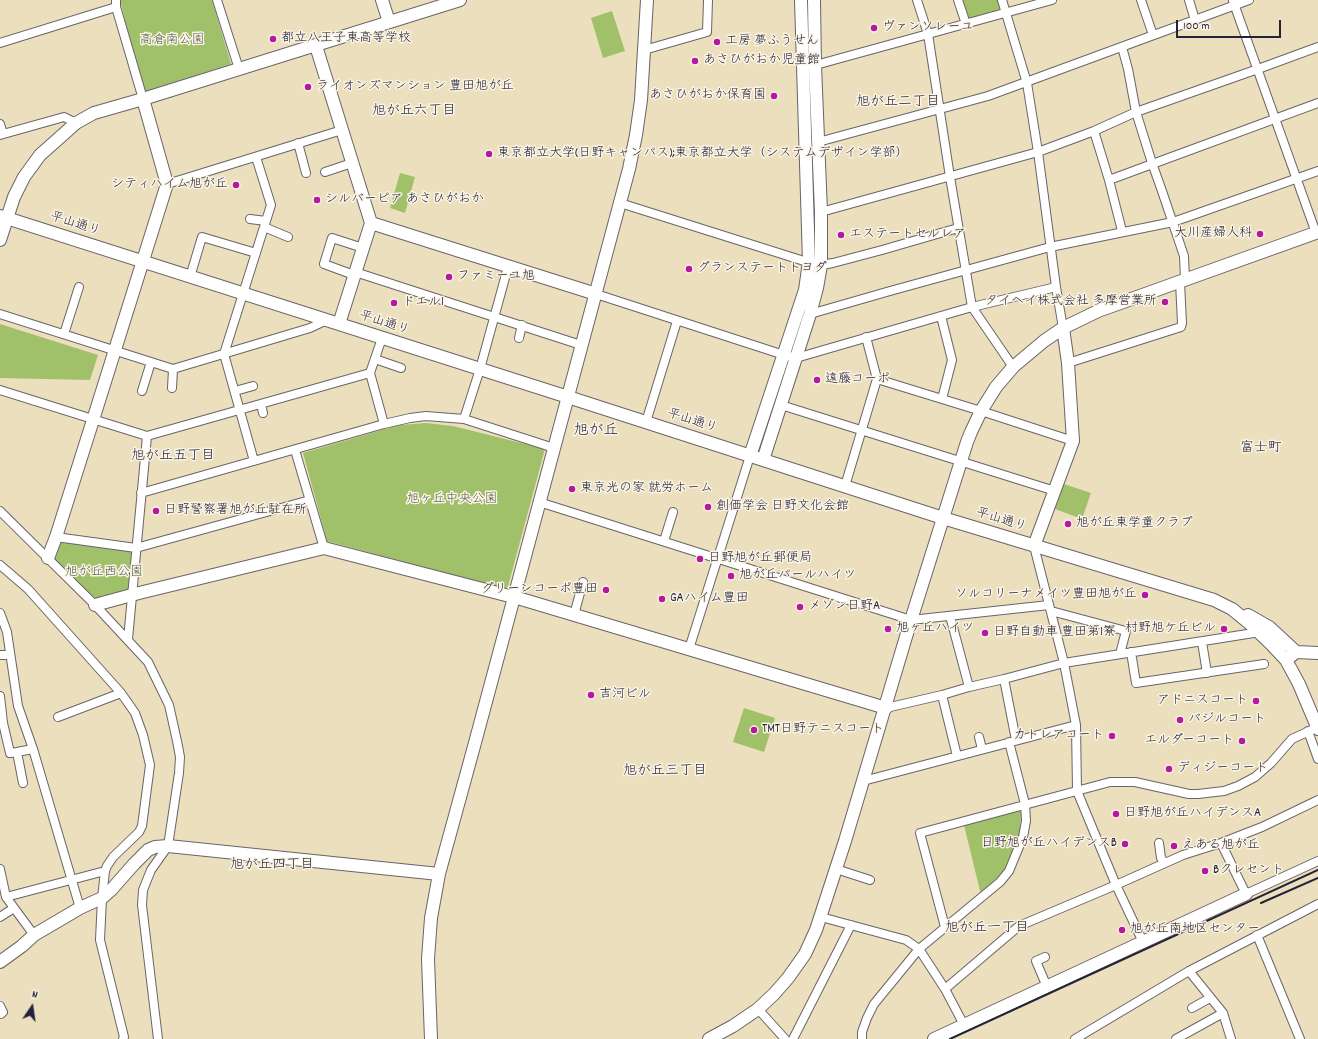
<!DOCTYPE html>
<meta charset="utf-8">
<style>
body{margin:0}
#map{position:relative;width:1318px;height:1039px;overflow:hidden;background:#ecdfbd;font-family:Dekko,sans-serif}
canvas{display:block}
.north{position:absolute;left:12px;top:987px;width:40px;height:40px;-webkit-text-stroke:3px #fcf5e5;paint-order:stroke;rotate:13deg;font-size:11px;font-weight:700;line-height:16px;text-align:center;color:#22223b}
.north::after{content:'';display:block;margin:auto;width:14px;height:18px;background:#22223b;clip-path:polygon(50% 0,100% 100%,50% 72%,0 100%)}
.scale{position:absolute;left:1176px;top:20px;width:105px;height:18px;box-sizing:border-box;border:2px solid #22223b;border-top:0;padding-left:5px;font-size:12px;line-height:14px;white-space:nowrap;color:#22223b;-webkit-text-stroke:3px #fcf5e5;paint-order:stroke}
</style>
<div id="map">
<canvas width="1318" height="1039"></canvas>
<div class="north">N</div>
<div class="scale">100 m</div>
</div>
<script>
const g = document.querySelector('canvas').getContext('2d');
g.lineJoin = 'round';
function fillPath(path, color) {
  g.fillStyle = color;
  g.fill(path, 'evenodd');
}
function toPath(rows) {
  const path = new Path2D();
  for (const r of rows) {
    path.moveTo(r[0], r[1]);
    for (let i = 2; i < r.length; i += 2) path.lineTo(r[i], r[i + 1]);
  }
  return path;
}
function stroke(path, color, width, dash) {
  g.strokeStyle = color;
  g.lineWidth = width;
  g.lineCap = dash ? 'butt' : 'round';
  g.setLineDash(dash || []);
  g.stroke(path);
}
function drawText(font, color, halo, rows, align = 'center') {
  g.font = font + ' Dekko,"Klee One",sans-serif';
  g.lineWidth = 3;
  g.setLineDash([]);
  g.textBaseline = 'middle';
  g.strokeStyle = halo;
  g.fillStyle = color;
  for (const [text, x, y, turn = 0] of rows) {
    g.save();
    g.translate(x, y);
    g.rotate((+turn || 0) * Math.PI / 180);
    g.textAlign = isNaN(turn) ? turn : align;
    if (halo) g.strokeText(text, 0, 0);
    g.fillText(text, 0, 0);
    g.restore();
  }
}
fillPath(toPath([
 [120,0,212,0,231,64,143,93],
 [958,0,1002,0,1005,13,966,24],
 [612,11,625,51,603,58,591,18],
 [400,173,415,177,405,213,390,208],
 [0,324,98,355,90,380,0,378],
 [426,423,453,426,545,449,507,590,327,541,303,453,399,425],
 [1064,484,1091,493,1082,519,1055,509],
 [56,537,136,548,132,595,95,605,48,558],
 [744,708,775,718,764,752,733,742],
 [1021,810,1020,836,1006,868,981,895,964,825]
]), '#a0c16a');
const street = toPath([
 [116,0,116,7,143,99],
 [217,0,239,69],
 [917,0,928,34,950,177,972,307,1013,367],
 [958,0,966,24],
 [1002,0,1027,83,1038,152,1056,287,1063,328],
 [1141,0,1153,35],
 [1189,0,1195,20],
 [1233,1,1316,233],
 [0,43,116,7],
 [1122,47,1128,69,1136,112,1152,163,1162,191,1184,256,1185,280],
 [644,50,707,32,708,0],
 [812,66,1052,0],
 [0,124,3,134],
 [1094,131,1109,180,1122,231],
 [0,135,64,117,76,123],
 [818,142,988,96,1249,0],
 [298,143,306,173],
 [325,172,352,163],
 [1109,180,1318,103],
 [167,184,342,130],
 [620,203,804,261,821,265,833,263,882,250,958,228],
 [821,212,1038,152,1094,131,1136,112,1258,69,1318,47],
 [250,219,266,221],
 [264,227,288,237],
 [355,272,581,345],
 [354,275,324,264,332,238,363,248],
 [190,277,202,237,256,253],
 [596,294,784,355,796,358,972,307,1056,287],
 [0,314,173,369,310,328,327,320],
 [810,314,890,291,1050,247,1173,222,1318,171],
 [941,316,952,360,942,399],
 [64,334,79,287],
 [382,338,370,373,384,424],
 [519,338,522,325],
 [375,359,401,368],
 [1068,363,1181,327,1182,323,1180,282],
 [877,379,981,411,1073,441],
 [172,388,173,369],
 [0,390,147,436,370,373],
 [142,391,151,362],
 [235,391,253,386],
 [261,404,263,413],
 [781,405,1055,491],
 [464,419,480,369,508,267],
 [646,422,677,321],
 [295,450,324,548],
 [254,461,224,354,271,205,256,157],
 [845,486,877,379,866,337],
 [141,493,384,424,410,418,426,416,464,419,554,448],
 [539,502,911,620,1049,605],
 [0,511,95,605,148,662,169,705,177,741,180,757,179,773,168,846,151,870,143,890,142,905,158,1039],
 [56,537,136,548,310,500],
 [664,541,673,512],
 [1034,546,1064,663,1076,725,1077,791,1116,885,1143,942],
 [0,565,28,589,121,693,135,713,143,735,150,765,142,826,139,832,113,857,107,866,105,871,102,898,100,940,124,1037,123,1039],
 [1051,611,1126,631,1120,654],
 [0,613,7,632,18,706,33,749,80,908],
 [574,615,583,582],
 [950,616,969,687],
 [128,639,147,436],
 [1202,642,1207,673],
 [689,649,750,456],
 [1131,652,1136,683,1264,664],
 [0,655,10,655],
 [1004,679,1016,740],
 [942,695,957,756],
 [0,696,3,723,10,753,17,752,23,783],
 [886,708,942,695,969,687,1004,679,1064,663,1260,632],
 [58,717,121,693],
 [1308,731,1318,759],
 [979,737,982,749],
 [17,752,33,749],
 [863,781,1076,725],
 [1159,843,1161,858,1165,863],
 [1221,843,1246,894,1318,861],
 [0,869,6,897,34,935],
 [836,869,870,880],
 [6,897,105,871],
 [0,917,14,908],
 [821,917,906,940,919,949,945,989,964,1025],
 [945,927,920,833,1110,782,1135,782,1189,794,1198,794,1224,791,1238,786,1255,777,1271,763,1292,739,1318,727],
 [1257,935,1300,1039],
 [1045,957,1036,961,1047,987],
 [1189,971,1223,1013,1231,1039],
 [945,989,1019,926,1116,885,1183,855,1221,843,1262,827,1318,800],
 [0,1006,3,1012,1,1014],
 [1192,1008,1210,998],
 [758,1009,785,1039],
 [793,1039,851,925],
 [862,1039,862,1032,867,1018,874,1004,919,949,1000,882,1009,871,1023,837,1026,821,1025,804,1009,742],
 [1075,1039,1189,971,1318,904],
 [1176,1039,1223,1013]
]);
const secondary = toPath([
 [382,0,389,22],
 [316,46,371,223,339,324],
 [0,216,568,397,943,518,1214,600,1232,609,1248,622,1271,644,1286,660,1299,684,1318,729],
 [371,223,596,294],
 [0,240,14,197,24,177,40,155,76,123,94,113,143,99,460,0],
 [750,456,805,290,809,262,801,0],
 [763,460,810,314,817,288,821,265,821,212,815,65,814,0],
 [1034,546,1073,441,1068,363,1063,328],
 [48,558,56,537,93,420,167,184,143,99],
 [95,605,139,593,324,548,521,599,886,708],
 [1248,615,1269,627,1296,652],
 [1290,657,1296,652,1318,653],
 [0,962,22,946,34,935,80,908,102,898,112,889,134,864,148,850,155,847,168,846,439,874],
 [431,1039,428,959,431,918,439,874,476,739,629,169,636,135,641,100,647,0],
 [709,1039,733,1026,758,1009,774,994,788,978,805,954,816,930,845,841,911,620,967,442,971,432,981,411,996,387,1013,367,1044,341,1063,328,1098,311,1318,232],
 [934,1039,1246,894]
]);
stroke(street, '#696468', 10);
stroke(secondary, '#696468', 14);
stroke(street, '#fff', 8);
stroke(secondary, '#fff', 12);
stroke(toPath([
 [1261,903,1318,878],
 [950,1039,1318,870]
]), '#22223b', 2);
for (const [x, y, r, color] of [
 [874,28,4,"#b5179e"],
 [273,39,4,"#b5179e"],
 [717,42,4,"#b5179e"],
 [695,61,4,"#b5179e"],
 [308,87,4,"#b5179e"],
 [774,96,4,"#b5179e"],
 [489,154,4,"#b5179e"],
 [236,185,4,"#b5179e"],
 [317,200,4,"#b5179e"],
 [1260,234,4,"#b5179e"],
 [841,235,4,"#b5179e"],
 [689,269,4,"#b5179e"],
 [449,277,4,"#b5179e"],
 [1165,302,4,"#b5179e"],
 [394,303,4,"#b5179e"],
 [817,380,4,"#b5179e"],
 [572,489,4,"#b5179e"],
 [708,507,4,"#b5179e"],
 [156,511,4,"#b5179e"],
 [1068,524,4,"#b5179e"],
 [700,559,4,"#b5179e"],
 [731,576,4,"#b5179e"],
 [606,590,4,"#b5179e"],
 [1145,595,4,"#b5179e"],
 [662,599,4,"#b5179e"],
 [800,607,4,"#b5179e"],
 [888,629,4,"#b5179e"],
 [1224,629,4,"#b5179e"],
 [985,633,4,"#b5179e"],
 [591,695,4,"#b5179e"],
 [1256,701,4,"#b5179e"],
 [1180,720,4,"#b5179e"],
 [754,730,4,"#b5179e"],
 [1112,736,4,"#b5179e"],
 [1242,741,4,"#b5179e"],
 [1169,769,4,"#b5179e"],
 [1116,814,4,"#b5179e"],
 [1125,844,4,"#b5179e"],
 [1174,846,4,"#b5179e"],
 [1205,871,4,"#b5179e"],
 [1122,930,4,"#b5179e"]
]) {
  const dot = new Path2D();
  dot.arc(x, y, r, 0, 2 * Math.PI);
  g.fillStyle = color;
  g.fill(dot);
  stroke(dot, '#fcf5e5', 1.5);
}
drawText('13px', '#22223b', '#fcf5e5', [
 ["ヴァンソレーユ",882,28],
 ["都立八王子東高等学校",281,39],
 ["工房 夢ふうせん",725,42],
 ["あさひがおか児童館",703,61],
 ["ライオンズマンション 豊田旭が丘",316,87],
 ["あさひがおか保育園",766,96,"right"],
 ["東京都立大学(日野キャンパス);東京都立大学（システムデザイン学部）",497,154],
 ["シティハイム旭が丘",228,185,"right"],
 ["シルバーピア あさひがおか",325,200],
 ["大川産婦人科",1252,234,"right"],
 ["エステートセルレア",849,235],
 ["グランステートトヨダ",697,269],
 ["ファミーユ旭",457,277],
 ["タイヘイ株式会社 多摩営業所",1157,302,"right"],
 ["ドエル1",402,303],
 ["遠藤コーポ",825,380],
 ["東京光の家 就労ホーム",580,489],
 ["創価学会 日野文化会館",716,507],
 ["日野警察署旭が丘駐在所",164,511],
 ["旭が丘東学童クラブ",1076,524],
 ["日野旭が丘郵便局",708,559],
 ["旭が丘パールハイツ",739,576],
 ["グリーンコーポ豊田",598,590,"right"],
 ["ソルコリーナメイツ豊田旭が丘",1137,595,"right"],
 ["GAハイム豊田",670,599],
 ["メゾン日野A",808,607],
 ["旭ヶ丘ハイツ",896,629],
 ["村野旭ケ丘ビル",1216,629,"right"],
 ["日野自動車 豊田第1寮",993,633],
 ["吉河ビル",599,695],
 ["アドニスコート",1248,701,"right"],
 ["バジルコート",1188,720],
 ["TMT日野テニスコート",762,730],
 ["カトレアコート",1104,736,"right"],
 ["エルダーコート",1234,741,"right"],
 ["ディジーコート",1177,769],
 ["日野旭が丘ハイデンスA",1124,814],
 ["日野旭が丘ハイデンスB",1117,844,"right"],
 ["えある旭が丘",1182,846],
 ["Bクレセント",1213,871],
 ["旭が丘南地区センター",1130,930]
], 'left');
drawText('13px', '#4e5a4b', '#fcf5e5', [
 ["高倉南公園",172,41],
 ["旭ヶ丘中央公園",452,500],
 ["旭が丘西公園",104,573]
]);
drawText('13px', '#22223b', '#fcf5e5', [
 ["平山通り",75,225,18],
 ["平山通り",384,324,18],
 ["平山通り",692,422,18],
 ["平山通り",1001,521,17]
]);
drawText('14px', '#22223b', '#fcf5e5', [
 ["旭が丘二丁目",898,103],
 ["旭が丘六丁目",414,112],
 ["富士町",1261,449],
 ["旭が丘五丁目",173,457],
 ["旭が丘三丁目",665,772],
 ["旭が丘四丁目",272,866],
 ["旭が丘一丁目",987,929]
]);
drawText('15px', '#22223b', '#fcf5e5', [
 ["旭が丘",596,432]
]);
</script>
